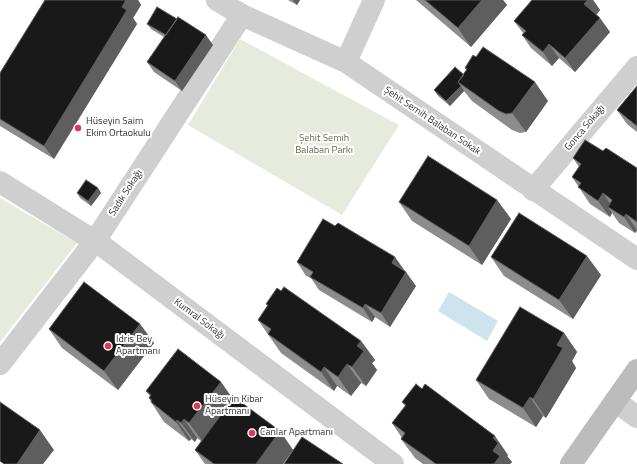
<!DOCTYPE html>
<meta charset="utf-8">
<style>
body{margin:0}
canvas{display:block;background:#fff}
</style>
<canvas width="637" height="464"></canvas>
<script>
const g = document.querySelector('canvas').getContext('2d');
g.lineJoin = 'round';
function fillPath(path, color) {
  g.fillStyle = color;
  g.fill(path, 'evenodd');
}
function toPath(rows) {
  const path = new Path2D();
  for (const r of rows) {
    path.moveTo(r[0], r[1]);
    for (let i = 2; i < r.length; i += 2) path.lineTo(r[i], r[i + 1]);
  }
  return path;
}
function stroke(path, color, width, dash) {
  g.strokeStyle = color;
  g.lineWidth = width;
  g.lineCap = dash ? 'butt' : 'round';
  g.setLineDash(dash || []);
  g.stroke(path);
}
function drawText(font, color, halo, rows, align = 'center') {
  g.font = font + ' "Titillium Web",sans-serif';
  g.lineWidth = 4;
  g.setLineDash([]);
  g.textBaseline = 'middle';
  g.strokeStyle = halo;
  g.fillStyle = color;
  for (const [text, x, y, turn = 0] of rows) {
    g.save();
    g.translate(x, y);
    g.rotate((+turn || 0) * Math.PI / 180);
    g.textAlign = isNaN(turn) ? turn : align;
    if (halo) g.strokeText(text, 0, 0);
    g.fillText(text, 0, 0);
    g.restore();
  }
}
fillPath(toPath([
 [240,39,399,125,342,215,188,125],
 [0,198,77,243,0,342]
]), '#e6ebdd');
fillPath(toPath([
 [449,292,498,321,487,341,438,311]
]), '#cde3ee');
stroke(toPath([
 [217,0,242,15,346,62,637,259],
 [346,62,374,0],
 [0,182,101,245,393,464],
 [533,190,637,67],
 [0,364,95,241,242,15],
 [615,401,637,417]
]), '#cfcfcf', 22);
stroke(toPath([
 [571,464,637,370]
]), '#bcbcbc', 22);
fillPath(toPath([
 [45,0,138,0,141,5,133,18,137,24,54,159,0,126,0,73],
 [288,0,300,0,297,5],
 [416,0,503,0,507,5,471,47],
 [532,0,593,0,600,10,596,15,610,32,575,72,559,58,552,66,531,48,522,35,523,33,514,21],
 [147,24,213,45,182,91,154,72,147,62,164,37,151,29],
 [465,68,548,101,526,132,520,133,512,130,472,101,464,91,450,106,438,96,434,90,464,75,467,70],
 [637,86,637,132,627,124,617,110],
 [603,151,637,168,637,231,635,233,619,223,612,213,610,217,590,204,572,177,579,167,573,158],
 [98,188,101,193,91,206,80,198,77,193],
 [497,200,511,219,482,265,412,221,399,202],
 [491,257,601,275,573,319,504,276],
 [297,262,416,286,390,327,375,317,372,322,319,290,311,278,306,276],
 [266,304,361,341,375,360,372,363,377,370,366,386,361,383,351,396,337,386,334,391,281,353,258,320,268,306],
 [140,324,154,343,118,390,62,348,49,329],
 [564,333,577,352,572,361,576,368,546,418,543,416,536,427,489,399,476,380],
 [221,382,233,399,280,431,293,450,283,464,205,464,195,450,201,441,197,438,195,442,191,439,189,441,164,422,151,402,149,398,150,396,146,391],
 [402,402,508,455,507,456,512,462,510,464,423,464,415,458,401,439,402,438,392,423,405,406]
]), '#8c8c8c');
fillPath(toPath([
 [126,0,138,0,141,5,133,18,137,24,54,159,44,146],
 [293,0,300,0,297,5],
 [482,0,503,0,507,5,471,47,458,28],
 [588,0,593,0,600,10,594,18,584,4],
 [600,18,610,32,575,72,565,58],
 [206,35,213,45,182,91,175,81],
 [549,44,559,58,552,66,543,52],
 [535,82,548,101,526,132,512,113],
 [461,86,464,91,450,106,446,101],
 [98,188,101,193,91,206,88,201],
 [603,193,614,209,608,207,612,213,610,217,598,201],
 [497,200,511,219,482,265,469,246],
 [626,214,637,230,635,233,624,217],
 [587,256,601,275,573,319,559,300],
 [395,257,405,271,392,263],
 [406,272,416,286,390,327,381,313],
 [365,304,375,317,372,322,363,308],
 [140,324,154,343,118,390,104,371],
 [564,333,577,352,572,361,576,368,546,418,533,399,557,345],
 [361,341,375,360,372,363,377,370,366,386,352,367,357,346],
 [347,364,361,383,351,396,338,377],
 [324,367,337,386,334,391,321,372],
 [221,382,234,401,203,442,189,423],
 [530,397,543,416,536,427,523,408],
 [184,419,197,438,195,442,181,423],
 [177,420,191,439,189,441,176,422],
 [40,430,54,450,43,464,17,464],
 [280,431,293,450,283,464,256,464],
 [495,436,508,455,507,456,512,462,510,464,494,464,493,451,493,438]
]), '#5e5e5e');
const building = toPath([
 [45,0,126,0,122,7,127,10,44,146,0,119,0,73,45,0],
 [425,0,482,0,458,28,425,0],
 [532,0,588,0,584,4,600,18,565,58,549,44,543,52,522,35,526,31,514,21,532,0],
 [157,7,177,19,166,35,147,24,157,7],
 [178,17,206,35,175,81,147,62,178,17],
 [483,47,535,82,512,113,506,114,499,111,458,82,467,69,465,68,473,55,476,57,483,47],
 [455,67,464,75,458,82,461,86,446,101,434,90,455,67],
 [637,86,637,126,617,110,637,86],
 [585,140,603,151,606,148,637,168,637,222,626,214,624,217,608,207,612,200,603,193,598,201,578,187,581,183,572,177,581,164,573,158,585,140],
 [428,156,497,200,469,246,399,202,428,156],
 [86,180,98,188,88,201,77,193,86,180],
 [519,213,587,256,559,300,491,257,519,213],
 [323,219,335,226,338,223,395,257,392,263,406,272,381,313,365,304,363,308,310,277,313,272,297,262,323,219],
 [84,282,140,324,104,371,49,329,84,282],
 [284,287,361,341,357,346,364,351,352,367,347,364,338,377,324,367,321,372,268,334,271,329,258,320,268,305,266,304,277,288,281,291,284,287],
 [520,307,564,333,557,345,563,348,533,399,530,397,523,408,476,380,520,307],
 [178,349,221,382,189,423,184,419,181,423,177,420,176,422,151,402,152,400,149,398,151,395,146,391,178,349],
 [416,384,422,389,425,384,495,436,493,438,498,443,493,451,500,456,494,464,436,464,401,439,405,433,392,423,406,405,402,402,416,384],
 [234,397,280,431,256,464,214,464,195,450,234,397],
 [0,402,40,430,17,464,4,464,0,461,0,402],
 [302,437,343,464,284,464,302,437]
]);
fillPath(building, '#191919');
stroke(building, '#5e5e5e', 1);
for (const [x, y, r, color] of [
 [78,128,4,"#e8354d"],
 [108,346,4,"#e8354d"],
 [197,406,4,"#e8354d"],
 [252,433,4,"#e8354d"]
]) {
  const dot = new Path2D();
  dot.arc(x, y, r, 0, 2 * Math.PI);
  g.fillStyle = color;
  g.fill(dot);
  stroke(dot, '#fff', 1.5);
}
drawText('10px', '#323232', '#fff', [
 ["Şehit Semih Balaban Sokak",432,121,34],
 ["Gonca Sokağı",585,128,-50],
 ["Sadık Sokağı",126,193,-57],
 ["Kumral Sokağı",199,319,37]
]);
drawText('10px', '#323232', '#fff', [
 ["Hüseyin Saim",86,122],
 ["Ekim Ortaokulu",86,134],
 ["Idris Bey",116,340],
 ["Apartmanı",116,352],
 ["Hüseyin Kibar",205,400],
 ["Apartmanı",205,412],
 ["Canlar Apartmanı",260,433]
], 'left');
drawText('10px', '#586f3e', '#fff', [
 ["Şehit Semih",324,139],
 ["Balaban Parkı",324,151]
]);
</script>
